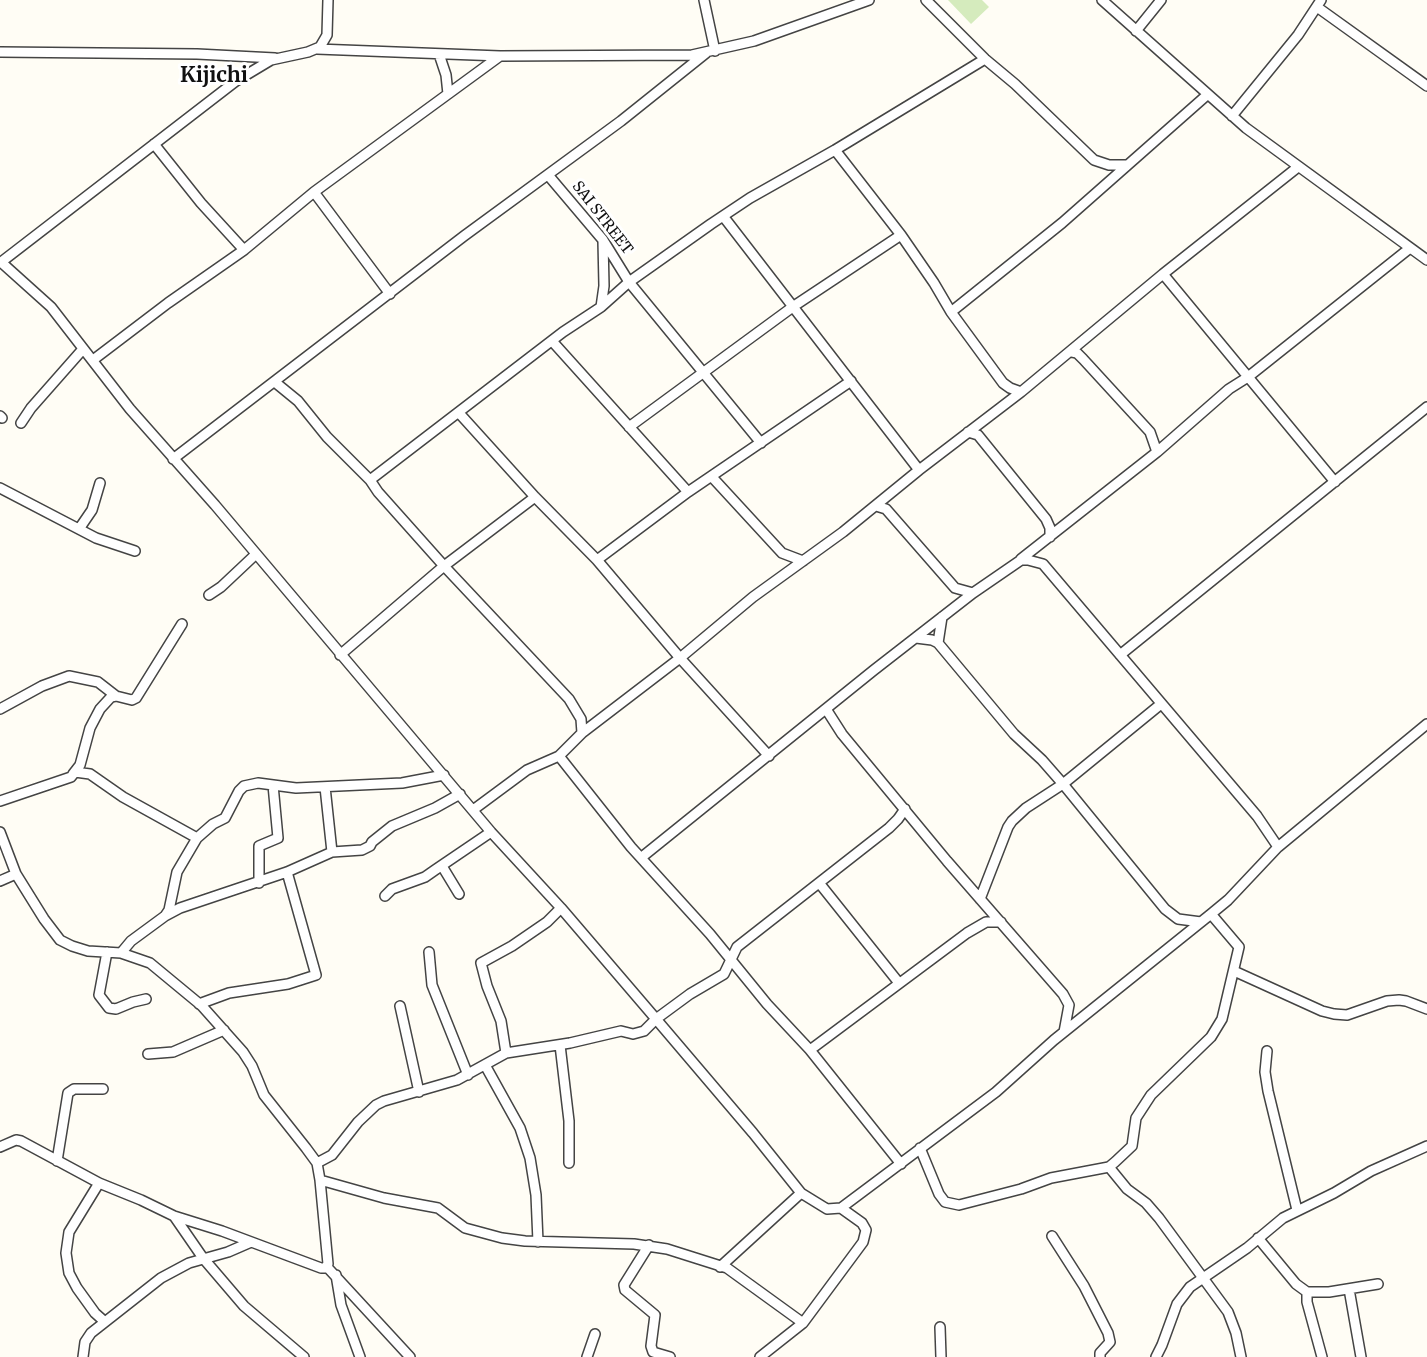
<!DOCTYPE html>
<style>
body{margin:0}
canvas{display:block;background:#fffdf5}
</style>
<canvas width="1427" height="1357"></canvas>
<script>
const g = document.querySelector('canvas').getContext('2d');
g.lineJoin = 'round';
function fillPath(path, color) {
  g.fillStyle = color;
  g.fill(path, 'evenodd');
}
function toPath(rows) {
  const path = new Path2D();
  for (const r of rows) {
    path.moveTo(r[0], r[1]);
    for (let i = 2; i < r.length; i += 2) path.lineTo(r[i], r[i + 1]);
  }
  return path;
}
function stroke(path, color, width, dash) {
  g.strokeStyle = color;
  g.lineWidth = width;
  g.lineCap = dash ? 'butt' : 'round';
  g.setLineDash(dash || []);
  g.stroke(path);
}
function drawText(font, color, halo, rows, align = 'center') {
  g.font = font + ' Merriweather,serif';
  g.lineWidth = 6;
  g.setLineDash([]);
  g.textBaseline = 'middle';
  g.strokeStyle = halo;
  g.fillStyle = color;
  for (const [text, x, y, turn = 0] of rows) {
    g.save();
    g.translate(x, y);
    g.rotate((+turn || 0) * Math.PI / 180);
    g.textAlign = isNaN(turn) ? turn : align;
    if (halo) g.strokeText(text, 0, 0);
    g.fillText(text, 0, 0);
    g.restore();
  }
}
fillPath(toPath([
 [948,0,982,0,989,7,971,24]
]), '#d5ebbd');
const minor = toPath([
 [704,0,715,51],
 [926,0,985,59,1015,84,1094,160,1109,165,1127,165],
 [1102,0,1246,128,1427,260],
 [1317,7,1427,86],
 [1136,31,1161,0],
 [317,49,500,56,692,55,754,41,869,0],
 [0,52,197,54,275,58],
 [439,54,446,75,448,94],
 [1232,116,1298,35,1321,0],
 [154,144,201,203,244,250],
 [835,150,901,235,934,283,951,312,1003,383,1010,388,1021,392],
 [548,175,603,240,629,282,761,443],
 [314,192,390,294],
 [723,216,919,470],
 [1,262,51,307,130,409,215,505,491,832,561,908,656,1019,753,1133,801,1193,827,1209,841,1208,996,1092,1054,1040,1211,914,1228,900,1278,847,1427,724],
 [0,263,236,81,271,60,308,52,320,47,327,35,328,0],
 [1163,274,1335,482],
 [601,307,604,286,603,241],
 [951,312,1062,223,1207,95],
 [552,341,688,492],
 [1072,352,1077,353,1083,359,1150,432,1157,452],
 [93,360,168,303,244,250,314,192,500,56],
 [276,383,298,401,327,437,370,480,378,492,444,566,569,699,581,719,582,733],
 [459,413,535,497,597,560,680,658,769,756],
 [0,416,2,418],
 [21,423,31,408,83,349],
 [629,427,794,306,901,235],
 [968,432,978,435,1046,519,1050,528,1050,537],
 [173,459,464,236,621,121,706,53],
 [712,477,782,553,803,561],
 [370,480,563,332,601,307,629,282,711,224,750,198,835,150,985,59],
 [0,488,96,538,135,551],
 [876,506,886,509,955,588,973,593],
 [79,529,92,510,100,483],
 [1021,559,1157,452,1229,389,1248,377,1410,248],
 [597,560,688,492,851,381],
 [209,595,221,587,255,555],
 [916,638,932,640,938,643,1014,734,1042,760,1063,784,1026,808,1012,821,1008,827,980,899],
 [938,643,942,617],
 [340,655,444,566,535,497],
 [1120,655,1427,407],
 [1161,704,1063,784,1165,909,1178,919,1201,922],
 [0,709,42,686,69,676,98,682,116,696],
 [826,709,842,734,947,861,1063,994,1069,1005,1064,1032],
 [559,756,631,847,710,934,767,1004,810,1050,901,1164],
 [73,774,80,765,90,728,100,709,111,697,116,696,132,700,136,698,182,624],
 [325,787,332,852],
 [0,801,71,777,75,772,90,774,123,797,197,838],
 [473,810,527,770,559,756,582,733,680,658,753,597,843,532,919,470,1021,392,1163,274,1298,167],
 [0,832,16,874,44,919,60,940,72,946,88,951,121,953,150,963,202,1006,243,1052,252,1066,264,1095,306,1148,317,1163,320,1180,328,1264,325,1268,321,1268,222,1231,174,1216,141,1200,99,1183,21,1141,16,1140,0,1147],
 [642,857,874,670,973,593,1021,560,1028,560,1043,564,1257,816,1278,847],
 [442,866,459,894],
 [0,881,16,874],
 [259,883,259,846,278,838,273,785],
 [820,884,899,983],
 [385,896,392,889,425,877,435,870,491,832],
 [165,916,169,910,177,872,197,838,213,824,225,818,239,791,244,786,258,783,296,788,402,783,444,775],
 [107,952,99,995,109,1008,116,1009,133,1002,146,999],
 [429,952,432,985,468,1075],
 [121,953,131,941,165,916,180,908,287,872,332,852,362,850,370,846,372,842,392,826,435,808,460,794],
 [1234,971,1322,1011,1334,1014,1347,1015,1387,1001,1399,1000,1406,1001,1427,1009],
 [199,1004,229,993,288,984,316,975,287,872],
 [400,1006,419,1092],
 [560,1045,569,1121,569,1163],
 [810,1050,967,933,986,922,1001,922],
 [1267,1051,1265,1072,1268,1091,1297,1210],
 [506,1053,501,1021,487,986,481,963,512,946,547,922,561,908],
 [148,1054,173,1052,224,1030],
 [485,1065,520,1128,530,1158,536,1195,538,1242],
 [920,1148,939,1194,945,1202,959,1205,1021,1189,1051,1178,1109,1167,1115,1162,1132,1146,1136,1118,1151,1095,1211,1037,1222,1019,1239,947,1211,914],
 [57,1161,68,1093,74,1089,103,1089],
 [317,1163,332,1155,358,1122,376,1105,384,1101,457,1080,506,1053,570,1043,621,1031,633,1034,644,1031,656,1019,690,994,724,974,737,947,889,828,898,819,905,809],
 [1109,1167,1127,1189,1146,1203,1159,1218,1228,1312,1236,1333,1241,1357],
 [320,1180,384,1198,438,1208,465,1228,502,1238,525,1241,634,1244,667,1249,727,1268,803,1323],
 [99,1183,69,1232,66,1253,69,1273,77,1288,95,1313,105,1322],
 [174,1216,203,1258,244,1306,304,1357],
 [1052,1236,1084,1286,1108,1333,1110,1342,1100,1353,1100,1357],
 [1258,1238,1296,1284,1307,1292,1307,1302,1322,1357],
 [649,1245,624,1285,625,1290,655,1315,651,1346,653,1352,670,1357],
 [327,1267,410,1357],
 [720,1267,801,1193],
 [336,1275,341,1305,360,1357],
 [1349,1289,1361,1357],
 [1307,1292,1329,1292,1378,1284],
 [940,1327,941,1357],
 [83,1357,85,1342,91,1333,161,1278,189,1263,228,1252,251,1242],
 [587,1357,595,1334],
 [760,1357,803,1323,863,1242,866,1230,862,1223,841,1208],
 [1156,1357,1162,1345,1177,1304,1190,1287,1247,1248,1283,1218,1334,1193,1371,1171,1427,1146]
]);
stroke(minor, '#444', 12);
stroke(minor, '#fff', 9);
drawText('15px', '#111', '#fff', [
 ["SAI STREET",602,218,52]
]);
drawText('bold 21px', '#111', '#fff', [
 ["Kijichi",214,76]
]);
</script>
